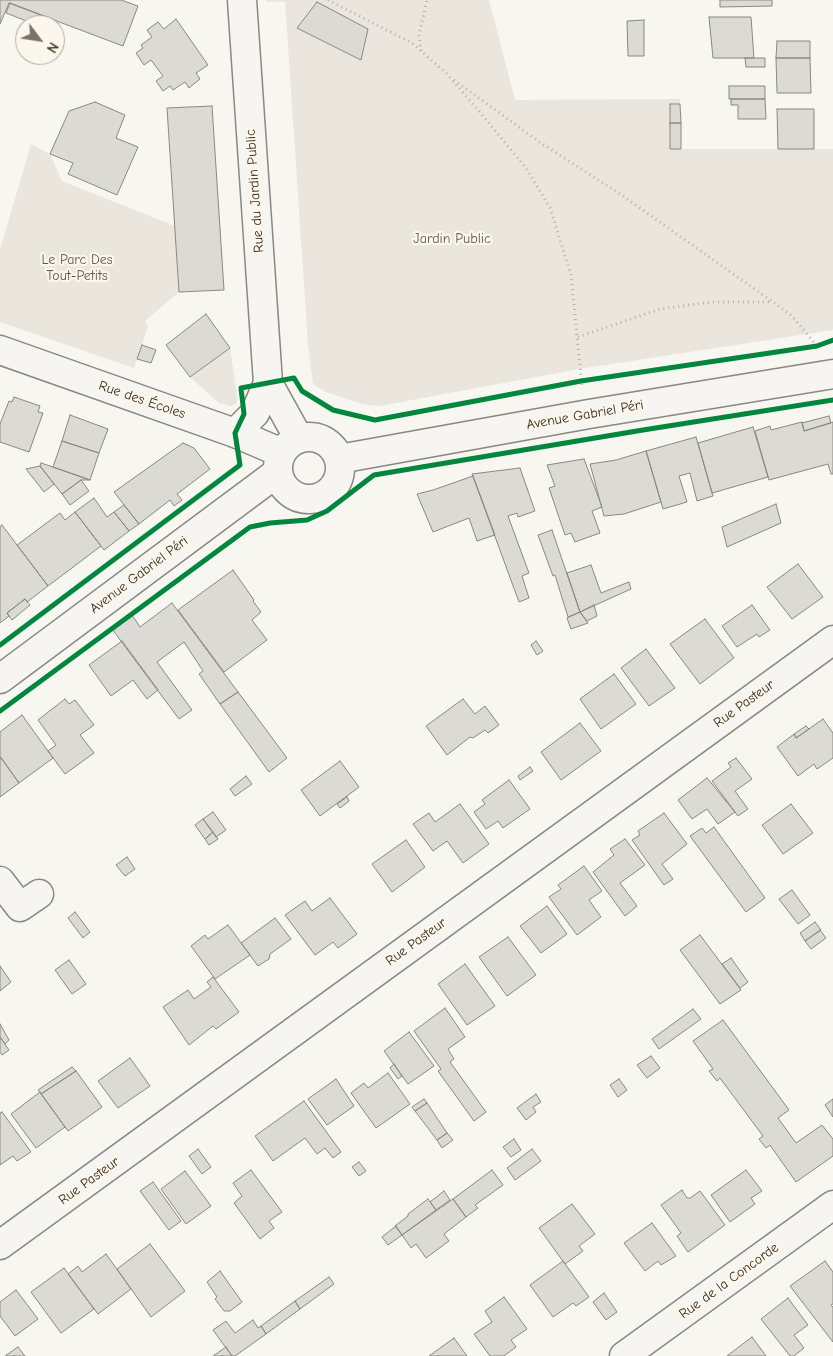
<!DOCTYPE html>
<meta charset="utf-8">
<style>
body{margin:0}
#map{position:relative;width:833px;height:1356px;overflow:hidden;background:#f8f6f0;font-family:"Comic Neue",sans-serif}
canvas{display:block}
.north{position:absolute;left:15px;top:15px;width:50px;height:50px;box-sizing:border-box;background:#fbf7ec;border:1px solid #aea59a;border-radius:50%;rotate:121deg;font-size:14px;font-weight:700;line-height:20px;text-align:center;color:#3b2a1e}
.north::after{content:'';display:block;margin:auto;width:18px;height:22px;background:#7d7168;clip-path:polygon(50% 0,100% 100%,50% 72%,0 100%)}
</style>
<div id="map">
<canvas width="833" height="1356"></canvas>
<div class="north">N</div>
</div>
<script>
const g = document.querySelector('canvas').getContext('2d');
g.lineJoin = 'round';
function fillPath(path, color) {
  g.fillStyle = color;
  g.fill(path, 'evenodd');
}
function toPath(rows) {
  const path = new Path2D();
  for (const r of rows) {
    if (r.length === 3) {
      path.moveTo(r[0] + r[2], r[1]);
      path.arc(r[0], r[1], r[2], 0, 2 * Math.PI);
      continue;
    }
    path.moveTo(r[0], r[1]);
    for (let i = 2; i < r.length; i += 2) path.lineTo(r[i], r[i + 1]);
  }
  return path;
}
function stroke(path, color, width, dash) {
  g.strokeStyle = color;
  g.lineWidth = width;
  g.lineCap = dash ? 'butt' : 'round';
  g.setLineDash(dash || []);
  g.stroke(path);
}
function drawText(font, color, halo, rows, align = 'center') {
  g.font = font + ' "Comic Neue",sans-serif';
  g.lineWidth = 4.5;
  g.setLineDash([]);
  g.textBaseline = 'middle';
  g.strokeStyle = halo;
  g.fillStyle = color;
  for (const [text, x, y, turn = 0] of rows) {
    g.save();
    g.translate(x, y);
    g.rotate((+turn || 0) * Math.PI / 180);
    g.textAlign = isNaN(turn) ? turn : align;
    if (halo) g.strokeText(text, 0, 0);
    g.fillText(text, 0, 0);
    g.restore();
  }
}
fillPath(toPath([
 [267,0,489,0,515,100,680,99,681,149,833,149,833,330,579,369,380,406,362,404,326,392,313,384,308,344,285,2,267,2],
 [31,144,50,154,62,181,175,226,179,292,145,321,148,326,134,368,0,322,0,250],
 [230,348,237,396,237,403,231,406,219,403,190,377]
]), '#eae6dd');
const building = toPath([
 [0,0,121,0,138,6,123,46,9,3,0,24,0,0],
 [720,0,772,0,772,6,720,7,720,0],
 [317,2,368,29,361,60,297,28,317,2],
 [10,3,47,17,44,25,37,25,6,13,10,3],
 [709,17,751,17,754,58,713,58,709,17],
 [176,19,208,65,196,73,200,79,189,88,185,82,173,90,170,86,163,91,156,81,163,76,151,60,144,65,136,53,143,48,141,45,152,37,147,30,158,22,164,29,176,19],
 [644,20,644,56,628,56,627,21,644,20],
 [777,41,810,41,810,58,776,58,777,41],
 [745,58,765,58,765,67,746,67,745,58],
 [776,58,810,58,811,93,777,93,776,58],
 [729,86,765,86,765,99,729,99,729,86],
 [731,99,765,99,766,119,738,119,738,105,731,105,731,99],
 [95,102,125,115,116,138,138,147,117,195,68,174,73,163,50,154,69,111,95,102],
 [670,104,680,104,681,123,670,123,670,104],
 [212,106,224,290,179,292,167,108,212,106],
 [777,109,814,109,814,149,778,149,777,109],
 [670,123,681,123,681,149,670,149,670,123],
 [206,314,230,348,190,377,166,345,206,314],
 [142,345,156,350,151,363,137,359,142,345],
 [14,397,40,406,38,412,43,413,29,452,0,442,0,424,9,401,12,402,14,397],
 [70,415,108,429,99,453,62,441,70,415],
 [829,416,831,423,804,431,802,423,829,416],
 [802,422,804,431,833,422,833,474,831,474,828,464,769,480,755,431,770,426,771,430,802,422],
 [753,427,768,477,712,493,698,443,753,427],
 [696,437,713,496,697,501,690,473,679,476,687,502,663,509,646,451,696,437],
 [62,441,99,453,90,480,53,467,62,441],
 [183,443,194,448,210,469,177,494,182,500,174,506,170,500,139,524,114,492,183,443],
 [646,451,661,502,624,514,604,516,590,464,616,460,646,451],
 [584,459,602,507,592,511,600,533,575,542,571,533,565,535,549,488,555,486,547,465,584,459],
 [41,463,53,467,90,480,81,480,62,494,40,466,41,463],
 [40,466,54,484,44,492,26,469,40,466],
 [520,468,535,511,518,517,517,513,508,516,529,573,522,576,529,598,519,602,472,474,520,468],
 [473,476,495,535,477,541,469,518,433,532,417,494,433,490,473,476],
 [81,480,89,491,70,505,62,494,81,480],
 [94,498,107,517,114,512,129,531,104,550,75,512,94,498],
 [776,504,781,523,727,547,722,527,776,504],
 [124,505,139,524,129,531,114,512,124,505],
 [75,512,101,546,48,586,17,545,60,513,65,520,75,512],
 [2,525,48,586,27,602,25,599,7,613,9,616,0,623,0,527,2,525],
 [552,530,580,612,568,617,555,575,553,576,538,535,552,530],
 [798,564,823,597,792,619,767,587,798,564],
 [591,565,601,593,629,582,631,589,580,612,567,573,591,565],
 [233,570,254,600,253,601,261,612,252,620,267,640,224,672,178,610,233,570],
 [25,599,30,605,12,620,7,613,25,599],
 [172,603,238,692,220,704,199,674,203,671,184,642,157,662,192,710,179,719,112,629,132,615,140,627,172,603],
 [594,605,597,616,587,621,580,612,594,605],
 [752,605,770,630,759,637,757,634,737,647,722,626,752,605],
 [580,612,588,623,571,629,567,618,580,612],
 [705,619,734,658,700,684,670,644,705,619],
 [122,641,158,690,147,699,133,680,111,696,89,665,122,641],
 [536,641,543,651,537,655,531,645,536,641],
 [646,649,675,688,649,706,621,668,646,649],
 [614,674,636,704,601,729,580,699,614,674],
 [238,692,287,758,269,772,220,704,238,692],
 [65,699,69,704,75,700,94,725,80,735,94,753,65,774,48,751,56,745,38,720,65,699],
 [463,699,475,714,485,706,499,725,488,733,485,730,473,738,470,737,447,755,426,726,463,699],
 [22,715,53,758,19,783,0,756,0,732,22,715],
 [823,719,833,733,833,758,817,769,814,764,798,776,777,747,794,734,796,738,823,719],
 [580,723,601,751,561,780,541,752,580,723],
 [806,726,809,729,796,738,794,734,806,726],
 [1,758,19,783,0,797,0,759,1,758],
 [736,758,752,779,735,791,748,809,738,816,712,781,731,767,728,763,736,758],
 [340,761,359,787,320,816,301,790,340,761],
 [530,767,533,771,520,780,518,776,530,767],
 [246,776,252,784,235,796,230,789,246,776],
 [707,778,735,812,718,824,707,809,692,819,678,800,707,778],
 [509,780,530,809,503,828,498,821,486,829,474,812,485,804,482,800,509,780],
 [347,797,349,801,340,808,337,804,347,797],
 [460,804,489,844,463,863,447,841,433,851,413,824,429,813,435,822,460,804],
 [791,804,813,833,783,854,762,825,791,804],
 [213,812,226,830,216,837,203,819,213,812],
 [664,813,687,844,662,864,673,879,664,885,632,840,640,835,638,831,664,813],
 [203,819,213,832,205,839,195,825,203,819],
 [714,827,765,898,746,912,690,836,702,828,706,833,714,827],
 [213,832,218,839,209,845,205,839,213,832],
 [625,839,645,865,620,883,637,906,625,916,593,872,614,855,610,849,625,839],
 [406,840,425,867,392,892,372,864,406,840],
 [127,857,135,869,125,876,116,865,127,857],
 [584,866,602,891,589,900,601,917,577,935,549,897,561,889,558,885,584,866],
 [792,890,810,915,798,924,779,899,792,890],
 [330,898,357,934,338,948,333,942,315,955,285,915,305,901,312,911,330,898],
 [547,906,567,934,541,953,520,926,547,906],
 [75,912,90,932,83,938,68,918,75,912],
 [275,918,291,939,270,954,269,959,258,966,241,943,275,918],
 [815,922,821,930,805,941,800,933,815,922],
 [228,925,250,955,215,979,191,946,205,935,208,939,228,925],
 [820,930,826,938,811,949,805,941,820,930],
 [700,935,741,990,720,1004,680,950,700,935],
 [508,937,536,975,507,996,479,957,508,937],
 [731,958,748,982,740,988,722,964,731,958],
 [69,960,86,984,72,994,55,970,69,960],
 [465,964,495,1006,467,1025,438,984,465,964],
 [0,966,11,982,0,991,0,966],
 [213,977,239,1012,216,1029,213,1026,189,1045,163,1007,188,990,194,999,211,987,207,982,213,977],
 [445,1008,465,1037,448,1049,454,1059,450,1062,486,1112,474,1121,438,1071,441,1069,414,1031,445,1008],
 [693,1009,701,1019,659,1049,652,1039,693,1009],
 [723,1020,789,1110,778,1118,796,1143,822,1125,833,1139,833,1156,796,1182,770,1145,766,1148,759,1139,763,1136,720,1078,717,1081,709,1071,713,1069,693,1041,723,1020],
 [0,1024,9,1040,5,1044,0,1037,0,1024],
 [409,1032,434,1066,408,1084,384,1051,409,1032],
 [0,1037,9,1050,2,1055,0,1052,0,1037],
 [651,1056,660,1068,647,1078,637,1065,651,1056],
 [130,1058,150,1086,118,1108,98,1081,130,1058],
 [394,1064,402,1076,398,1079,390,1068,394,1064],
 [72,1067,76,1071,41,1094,38,1090,72,1067],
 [76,1071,102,1107,68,1131,41,1094,76,1071],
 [388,1073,410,1104,376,1128,351,1093,364,1083,368,1088,388,1073],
 [336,1079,354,1106,327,1125,308,1099,336,1079],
 [619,1079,627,1090,618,1097,610,1085,619,1079],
 [40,1092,65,1127,36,1148,11,1114,40,1092],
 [536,1094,541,1102,533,1107,536,1112,526,1120,517,1108,536,1094],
 [424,1099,427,1103,415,1111,412,1107,424,1099],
 [833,1099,833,1117,825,1105,833,1099],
 [304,1101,341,1152,333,1158,325,1148,317,1154,305,1138,273,1161,255,1136,304,1101],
 [427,1103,447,1133,437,1140,415,1111,427,1103],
 [2,1112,31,1152,17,1161,13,1156,0,1165,0,1113,2,1112],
 [447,1133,453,1140,442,1148,437,1140,447,1133],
 [514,1139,521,1150,511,1157,503,1147,514,1139],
 [198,1149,211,1167,202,1174,189,1156,198,1149],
 [532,1149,541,1161,515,1180,507,1168,532,1149],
 [359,1162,366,1171,359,1176,352,1167,359,1162],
 [251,1170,282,1212,269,1221,274,1228,260,1239,234,1203,242,1196,233,1183,251,1170],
 [492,1170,503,1185,475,1205,478,1208,466,1217,453,1199,492,1170],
 [746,1170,762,1191,751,1198,755,1204,730,1222,711,1195,746,1170],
 [185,1171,211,1206,186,1224,161,1189,185,1171],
 [153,1182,181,1221,169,1230,140,1191,153,1182],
 [682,1190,687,1198,690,1198,700,1191,725,1225,688,1252,677,1236,681,1233,661,1205,682,1190],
 [444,1191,450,1200,436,1210,430,1202,444,1191],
 [428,1199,436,1210,402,1235,395,1226,408,1216,408,1214,428,1199],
 [453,1199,466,1217,444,1234,449,1241,426,1258,416,1244,411,1248,402,1235,453,1199],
 [572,1204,595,1234,579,1246,583,1251,565,1264,539,1228,572,1204],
 [652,1223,676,1256,661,1265,658,1261,645,1271,624,1243,652,1223],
 [396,1226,402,1235,388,1245,382,1237,396,1226],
 [150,1244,185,1291,151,1317,117,1269,150,1244],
 [106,1254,131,1289,98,1314,68,1274,78,1266,82,1272,106,1254],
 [563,1261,589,1297,576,1306,573,1303,553,1317,530,1285,563,1261],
 [825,1261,833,1272,833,1304,831,1305,833,1307,833,1342,790,1286,825,1261],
 [64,1268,94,1309,61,1333,31,1292,64,1268],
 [220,1271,242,1302,230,1311,224,1311,215,1299,217,1297,207,1282,220,1271],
 [329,1277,334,1284,300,1309,295,1301,329,1277],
 [16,1290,38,1319,15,1336,0,1316,0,1302,16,1290],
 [604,1293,617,1312,606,1320,593,1302,604,1293],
 [504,1297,527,1329,511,1340,516,1347,504,1356,490,1356,474,1334,492,1322,485,1311,504,1297],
 [788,1298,808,1325,794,1335,804,1348,794,1356,790,1356,761,1319,788,1298],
 [295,1301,300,1309,266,1334,261,1326,295,1301],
 [253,1320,258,1328,261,1326,266,1334,235,1356,232,1356,213,1330,226,1321,235,1333,253,1320],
 [752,1337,766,1356,727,1356,752,1337],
 [454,1338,467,1356,429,1356,454,1338],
 [18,1347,25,1356,5,1356,18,1347],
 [226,1347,232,1356,213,1356,226,1347]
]);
fillPath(building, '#dcdad5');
stroke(building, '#8b8781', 1);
const minor = toPath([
 [242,0,268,383,299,439],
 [0,350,235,433,282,453],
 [235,433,255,413,268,383],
 [309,468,31],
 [339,459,589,414,833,374],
 [0,679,278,472],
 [0,881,20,907,39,894],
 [0,1245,833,640],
 [624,1356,833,1205]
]);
stroke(minor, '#8b8781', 31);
stroke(toPath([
 [328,0,412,43,448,75,478,110,526,168,550,208,571,275,582,386],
 [421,51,419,35,427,0],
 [454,80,538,141,620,194,773,302,792,316,817,346],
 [578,337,660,309,711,302,772,302]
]), '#b3b0ac', 3, [1, 4]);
stroke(minor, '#f6f5f1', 28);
stroke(toPath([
 [0,645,240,465,235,433,244,414,241,388,294,378,302,391,333,410,375,420,581,381,817,346,833,340],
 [0,711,250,527,270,523,307,520,327,511,374,475,643,430,833,400]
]), '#00873e', 5);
drawText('14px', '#3b2a1e', '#fbf7ec', [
 ["Rue du Jardin Public",255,191,-94],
 ["Rue des Écoles",142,400,19],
 ["Avenue Gabriel Péri",585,415,-10],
 ["Avenue Gabriel Péri",139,575,-37],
 ["Rue Pasteur",744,704,-36],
 ["Rue Pasteur",416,942,-36],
 ["Rue Pasteur",89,1181,-36],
 ["Rue de la Concorde",729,1281,-36]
]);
drawText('14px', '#64564a', '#fbf7ec', [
 ["Jardin Public",452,239],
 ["Le Parc Des",77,260],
 ["Tout-Petits",77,276]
]);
</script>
